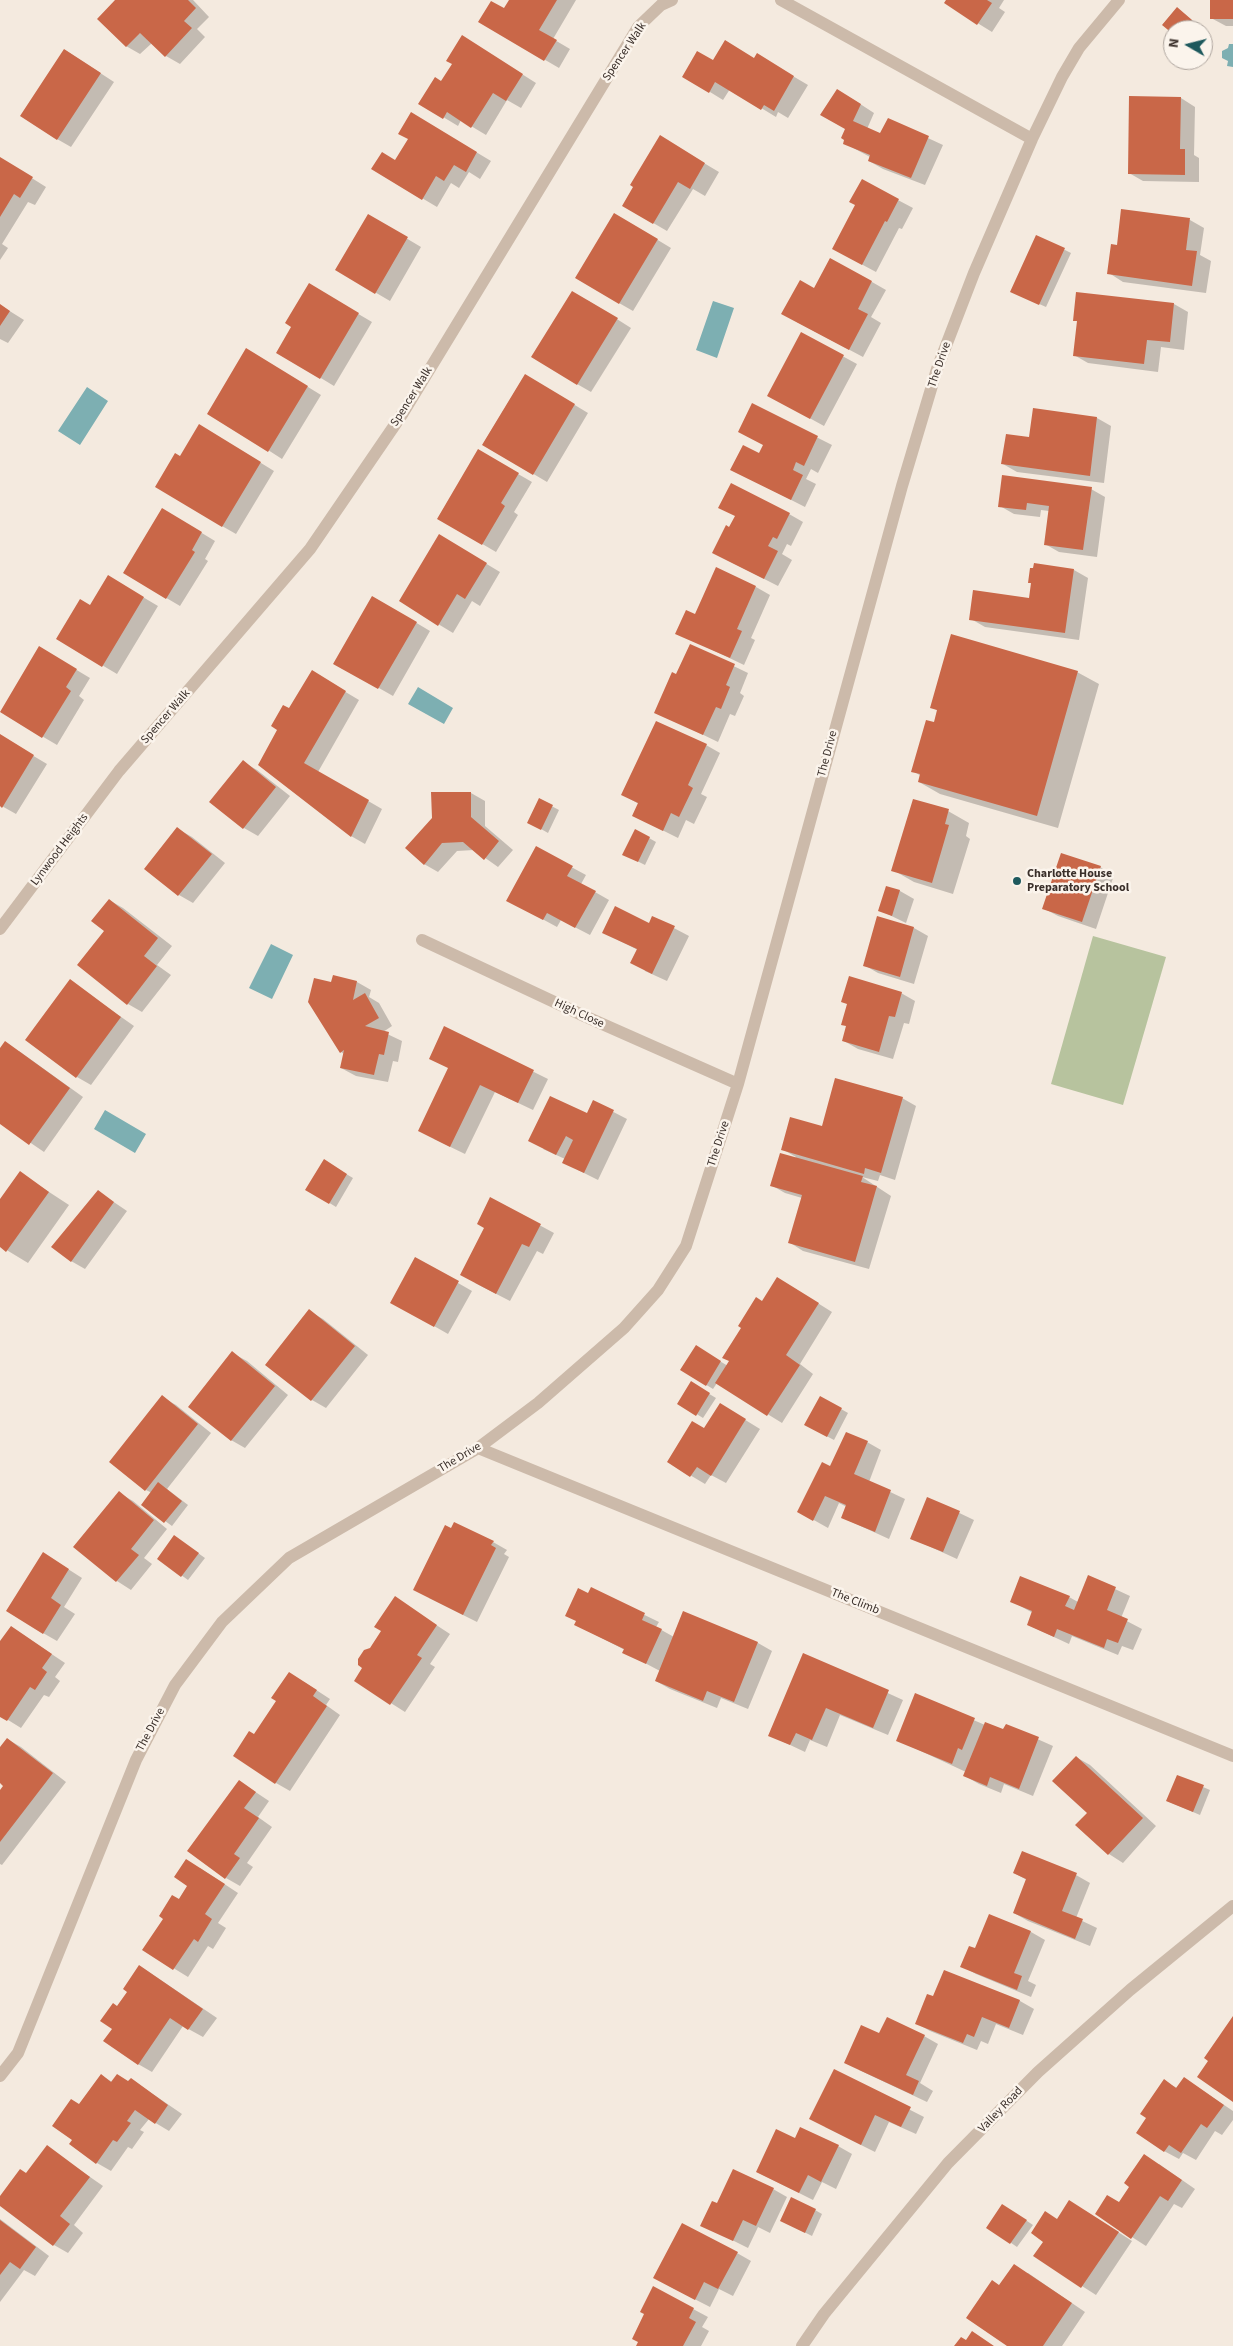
<!DOCTYPE html>
<style>
body{margin:0}
#map{position:relative;width:1233px;height:2346px;overflow:hidden;background:#f4eadf;font-family:"Source Sans 3",sans-serif}
canvas{display:block}
.north{position:absolute;left:1163px;top:20px;width:50px;height:50px;box-sizing:border-box;background:#fbf4ec;border:1px solid #aea59e;border-radius:50%;rotate:278deg;font-size:14px;font-weight:700;line-height:20px;text-align:center;color:#3a2f2a}
.north::after{content:'';display:block;margin:auto;width:18px;height:22px;background:#1e595d;clip-path:polygon(50% 0,100% 100%,50% 72%,0 100%)}
</style>
<div id="map">
<canvas width="1233" height="2346"></canvas>
<div class="north">N</div>
</div>
<script>
const g = document.querySelector('canvas').getContext('2d');
g.lineJoin = 'round';
function fillPath(path, color) {
  g.fillStyle = color;
  g.fill(path, 'evenodd');
}
function toPath(rows) {
  const path = new Path2D();
  for (const r of rows) {
    path.moveTo(r[0], r[1]);
    for (let i = 2; i < r.length; i += 2) path.lineTo(r[i], r[i + 1]);
  }
  return path;
}
function stroke(path, color, width, dash) {
  g.strokeStyle = color;
  g.lineWidth = width;
  g.lineCap = dash ? 'butt' : 'round';
  g.setLineDash(dash || []);
  g.stroke(path);
}
function drawText(font, color, halo, rows, align = 'center') {
  g.font = font + ' "Source Sans 3",sans-serif';
  g.lineWidth = 5;
  g.setLineDash([]);
  g.textBaseline = 'middle';
  g.strokeStyle = halo;
  g.fillStyle = color;
  for (const [text, x, y, turn = 0] of rows) {
    g.save();
    g.translate(x, y);
    g.rotate((+turn || 0) * Math.PI / 180);
    g.textAlign = isNaN(turn) ? turn : align;
    if (halo) g.strokeText(text, 0, 0);
    g.fillText(text, 0, 0);
    g.restore();
  }
}
fillPath(toPath([
 [1093,936,1166,957,1123,1105,1051,1084]
]), '#b7c39e');
fillPath(toPath([
 [1229,44,1233,44,1233,67,1227,66,1228,61,1222,58,1222,51,1228,48],
 [713,301,734,308,717,358,696,350],
 [87,387,108,401,80,445,58,431],
 [418,687,453,708,444,724,408,704],
 [271,944,293,955,272,999,249,988],
 [105,1110,146,1134,135,1153,94,1129]
]), '#7dafb2');
fillPath(toPath([
 [117,0,193,0,209,17,197,29,205,37,180,64,166,56,152,43,140,54,126,46],
 [511,0,576,0,553,39,570,49,559,68,480,22,505,10],
 [947,0,1004,0,999,8,1005,12,992,32,945,3],
 [1211,0,1233,0,1233,26,1226,26,1211,18],
 [1177,8,1198,25,1193,30,1173,30,1173,32,1163,24],
 [476,45,536,83,521,108,507,100,486,135,461,120,458,126,420,103],
 [65,50,114,82,71,147,57,139],
 [757,55,808,85,788,118,778,112,776,117,730,89,723,100,684,76,713,62,755,59],
 [851,98,874,113,867,129,881,135,889,120,943,145,925,185,883,169,869,161,870,157,844,143],
 [1181,98,1195,107,1194,155,1199,158,1199,182,1143,181,1129,173],
 [426,122,491,161,480,179,469,172,459,188,451,183,437,207,373,169,396,161],
 [660,137,719,172,705,196,693,189,667,231,624,206],
 [0,158,46,187,35,205,28,202,2,244,8,248,0,260],
 [862,181,913,208,902,229,899,228,876,272,848,257],
 [1123,211,1190,220,1204,228,1200,255,1211,261,1206,293,1123,282,1109,273,1118,247],
 [369,216,421,247,390,301,337,270],
 [628,222,671,248,633,311,619,303],
 [1037,236,1071,253,1046,307,1019,295],
 [872,282,886,290,871,317,881,323,863,357,797,322,815,290],
 [309,285,372,322,334,386,278,352,293,326],
 [1077,293,1174,304,1188,312,1184,350,1161,347,1158,372,1088,363,1074,355,1078,322,1075,320],
 [587,300,631,328,591,392,577,384],
 [0,305,24,320,8,343,0,339],
 [802,334,857,364,824,426,782,403],
 [261,358,321,395,282,459,268,450],
 [525,375,588,413,547,482,483,444],
 [753,405,832,445,818,473,811,469,806,479,816,484,805,507,746,477,764,445],
 [1034,410,1097,418,1111,426,1104,483,1017,472,1003,464,1030,439],
 [214,434,274,471,236,534,222,526,181,458],
 [478,451,532,482,514,512,518,515,496,552,438,518],
 [1091,489,1105,497,1097,557,1059,552,1045,544,1049,511,1041,510,1040,517,1014,514,1000,506],
 [789,514,803,522,791,546,787,544,782,554,792,560,778,586,727,560],
 [177,518,215,541,205,559,208,561,180,606,124,573],
 [440,536,500,572,480,606,472,601,453,633,400,601],
 [1074,570,1088,578,1079,640,985,627,971,619,1030,599,1032,584,1029,582],
 [109,577,158,606,117,674,58,639,91,606],
 [756,587,770,595,751,638,755,640,744,665,677,633,696,615],
 [373,597,430,631,393,696,335,663],
 [690,645,748,673,740,693,744,696,735,716,730,714,718,742,656,712,677,676],
 [40,648,90,678,79,696,84,700,57,745,1,712],
 [312,672,359,700,318,772,382,809,365,844,351,836,260,764],
 [1077,672,1099,684,1058,828,940,794,919,782,921,776,913,771,934,724,938,711,932,707],
 [0,736,47,764,16,814,0,805],
 [706,745,720,753,701,794,707,797,694,824,686,820,678,838,634,816,639,804,623,795],
 [243,762,257,770,290,796,258,836,244,828,211,802],
 [471,793,485,801,485,826,513,850,498,867,474,850,457,851,438,872,424,864],
 [540,800,559,810,548,833,529,822],
 [948,811,969,823,966,836,970,839,953,894,914,882,893,870],
 [178,829,192,837,225,863,193,903,179,895,146,869],
 [649,838,656,842,645,865,631,858],
 [536,848,586,875,581,884,609,900,590,935,561,920,557,927,522,908],
 [1100,867,1114,875,1096,929,1058,916,1043,908],
 [887,887,900,891,914,899,906,923,879,910],
 [109,900,123,908,172,946,157,965,171,975,142,1012,128,1004,106,930],
 [653,917,689,936,667,981,645,971,638,950,618,940,650,924],
 [878,917,914,928,928,936,914,984,878,973,864,965],
 [334,977,357,982,371,990,369,997,379,1003,392,1026,383,1032,402,1041,398,1062,393,1061,388,1082,356,1076,341,1068,344,1054,341,1052],
 [70,981,134,1026,91,1085,77,1077],
 [901,993,915,1001,909,1024,904,1023,893,1059,858,1049,844,1041,847,1027,848,1004],
 [445,1028,548,1079,533,1110,495,1092,465,1154,434,1139,449,1069],
 [0,1050,19,1051,83,1097,44,1152,0,1122],
 [902,1098,916,1106,895,1180,880,1175,878,1181,862,1177,891,1196,869,1269,803,1251,789,1242,802,1198,785,1193,771,1185,796,1157,782,1149,822,1127],
 [594,1102,627,1119,598,1180,578,1170,565,1159,543,1149,587,1115],
 [324,1161,353,1178,336,1207,307,1189],
 [20,1173,69,1205,28,1263,0,1246],
 [99,1192,127,1211,85,1269,71,1261],
 [491,1199,554,1233,543,1254,537,1251,510,1301,475,1283],
 [416,1259,472,1291,448,1334,392,1302],
 [792,1287,832,1312,800,1364,813,1374,782,1423,717,1383,713,1389,682,1370,696,1347,728,1366,763,1302],
 [309,1311,323,1319,368,1355,326,1408,312,1400,267,1365],
 [232,1353,247,1361,288,1395,245,1448,231,1440],
 [691,1383,716,1398,703,1418,679,1403],
 [162,1397,176,1405,211,1433,167,1489,188,1505,172,1526,143,1505,152,1493,146,1490],
 [841,1409,848,1413,834,1440,813,1429],
 [734,1413,760,1429,726,1483,711,1475,705,1484,668,1462,704,1429],
 [867,1442,881,1450,869,1482,905,1499,889,1539,843,1518,847,1507,839,1503,828,1528,812,1519,831,1468],
 [119,1493,133,1501,167,1529,144,1558,152,1564,131,1590,117,1581,75,1547],
 [928,1498,974,1520,957,1559,911,1538],
 [181,1541,205,1558,188,1580,159,1559],
 [493,1542,507,1550,504,1554,509,1557,477,1622,429,1598],
 [57,1562,82,1578,64,1607,75,1614,57,1641,43,1633],
 [1089,1577,1130,1596,1121,1618,1142,1629,1133,1650,1122,1646,1118,1655,1072,1636,1069,1644,1028,1625,1033,1613,1011,1601,1069,1597,1078,1602],
 [591,1589,659,1622,656,1627,674,1637,684,1613,758,1643,772,1651,748,1709,721,1698,717,1708,670,1689,656,1681,660,1671,624,1652,625,1650,576,1625],
 [395,1598,450,1634,430,1664,435,1667,405,1712,356,1681,364,1668,371,1649,383,1631],
 [11,1627,65,1663,55,1677,60,1681,49,1697,44,1695,21,1728,0,1715,0,1643],
 [804,1655,903,1700,888,1735,840,1715,827,1747,810,1740,805,1752,769,1735],
 [304,1682,330,1699,326,1705,340,1715,290,1791,276,1783,255,1736],
 [916,1695,985,1725,1004,1731,1006,1725,1053,1746,1033,1796,1004,1784,1001,1793,979,1784,965,1776,966,1772,897,1740],
 [7,1739,21,1747,66,1782,2,1865,0,1864,0,1792,5,1786,0,1782,0,1749],
 [1076,1757,1090,1765,1156,1826,1123,1863,1109,1854,1077,1825,1088,1813],
 [239,1781,269,1801,258,1817,272,1827,247,1863,253,1867,240,1886,226,1878],
 [1203,1787,1210,1790,1200,1815,1167,1801],
 [200,1868,238,1893,218,1923,226,1928,213,1949,208,1946,188,1977,144,1950],
 [1014,1873,1076,1875,1090,1883,1076,1918,1097,1928,1090,1946,1028,1921,1014,1913,1027,1880],
 [990,1915,1031,1932,1045,1940,1028,1981,1036,1985,1031,1997,976,1974,962,1966,976,1950],
 [140,1966,217,2018,203,2037,183,2026,152,2072,138,2064,113,2029,117,2008,129,1991],
 [945,1971,1020,2001,1034,2009,1023,2035,996,2024,988,2044,981,2041,977,2050,930,2031,916,2023,934,1998],
 [880,2035,924,2036,938,2044,920,2083,933,2091,927,2102,859,2070],
 [834,2071,924,2117,916,2134,889,2122,875,2152,825,2127],
 [101,2075,112,2082,129,2082,131,2079,182,2114,169,2131,149,2119,140,2130,144,2132,132,2149,128,2147,111,2171,97,2163,74,2140,79,2105],
 [1184,2078,1233,2111,1233,2120,1222,2135,1215,2131,1196,2160,1183,2153,1179,2159,1164,2151,1164,2081,1177,2088],
 [796,2140,838,2146,852,2154,836,2189,822,2182,813,2200,757,2172],
 [47,2147,103,2186,74,2225,83,2233,68,2253,54,2245,0,2204,0,2198,27,2174],
 [1159,2164,1195,2189,1182,2208,1174,2204,1146,2246,1096,2214,1119,2203,1131,2186],
 [773,2189,787,2197,770,2233,758,2227,748,2248,702,2225,718,2205],
 [1009,2209,1033,2225,1017,2247,988,2227],
 [815,2210,822,2214,812,2236,788,2224],
 [1084,2210,1132,2241,1096,2295,1035,2256,1058,2220],
 [0,2219,49,2256,35,2276,24,2270,0,2302],
 [737,2253,751,2261,733,2296,719,2289,710,2307,669,2286],
 [1028,2273,1085,2312,1062,2346,1009,2346,1000,2286],
 [654,2288,708,2317,702,2327,709,2331,701,2346,638,2346]
]), '#0003');
fillPath(toPath([
 [115,0,188,0,196,8,184,21,192,28,165,57,140,33,126,47,97,19],
 [509,0,557,0,539,30,557,40,544,61,478,22,491,1,504,8],
 [946,0,987,0,992,3,977,25,944,3],
 [1210,0,1233,0,1233,19,1210,19],
 [1177,7,1192,20,1183,30,1173,30,1173,34,1162,25],
 [462,35,523,74,506,101,493,93,471,128,447,112,443,119,418,104,435,77,441,81,452,64,446,61],
 [725,40,754,58,757,53,794,76,774,111,764,105,761,110,715,82,709,93,682,77,697,51,713,60],
 [64,49,101,73,57,140,20,116],
 [837,89,861,104,853,121,880,133,888,118,929,136,911,178,868,161,870,155,843,144,844,140,841,138,845,129,820,115],
 [1129,96,1181,97,1180,149,1185,149,1185,175,1128,174],
 [411,112,477,152,466,172,454,165,444,181,436,176,422,200,371,169,382,152,395,160,408,139,398,134],
 [660,135,705,163,690,189,678,182,653,224,622,206,633,187,630,185],
 [0,157,33,177,20,198,14,194,0,217],
 [862,179,899,199,887,222,885,221,862,265,832,249,855,205,849,202],
 [1121,209,1190,218,1186,250,1197,251,1192,286,1107,274,1111,244,1117,245],
 [614,213,658,239,619,304,575,278],
 [368,214,408,237,375,294,335,270],
 [1036,235,1065,248,1039,305,1010,292],
 [830,258,872,281,858,309,868,314,849,350,781,314,800,280,814,288],
 [309,283,359,313,320,379,276,353,291,327,285,323],
 [572,291,618,318,577,385,531,357],
 [1076,292,1174,303,1170,342,1147,340,1144,364,1073,356,1077,321,1073,321],
 [0,304,10,311,0,326],
 [801,332,844,355,810,419,767,396],
 [246,348,308,386,268,452,207,414],
 [525,374,575,404,533,475,482,445],
 [752,403,818,436,804,466,796,462,793,470,803,475,791,500,730,470,743,445,759,453,763,445,738,432],
 [1033,408,1097,417,1090,476,1001,464,1006,434,1029,437],
 [199,424,261,462,222,527,155,487,175,453,180,456],
 [478,449,519,473,501,503,505,506,482,545,437,519],
 [1002,475,1092,487,1083,550,1044,545,1049,506,1027,503,1026,510,998,507],
 [731,483,790,513,777,539,773,537,768,546,778,551,764,579,712,553,726,525,729,527,735,516,718,508],
 [162,508,202,532,192,550,195,552,166,599,123,573],
 [439,534,487,563,465,599,457,594,438,626,399,601],
 [1034,563,1074,569,1065,633,969,620,973,590,1029,598,1031,583,1028,583,1030,568,1033,568],
 [716,567,756,586,737,629,742,631,730,658,675,634,686,610,695,614],
 [108,575,144,597,102,667,56,639,80,599,90,605],
 [372,596,417,622,378,689,333,664],
 [951,634,1078,671,1037,816,918,782,920,774,911,772,926,720,934,722,937,710,930,708],
 [690,644,735,664,726,685,730,687,721,709,716,707,703,735,654,713,672,672,676,674],
 [39,646,77,669,66,687,71,691,42,738,0,712],
 [312,670,346,691,304,763,369,800,351,837,258,765,277,730,271,726,283,705,289,708],
 [656,721,707,744,688,785,693,788,679,817,671,813,663,831,632,816,638,803,621,795],
 [0,734,34,755,2,808,0,806],
 [243,760,276,787,243,829,209,802],
 [431,792,471,792,471,817,499,841,484,860,463,842,442,843,424,865,405,848,432,818],
 [539,798,553,805,541,830,527,823],
 [913,799,949,809,945,824,949,825,932,883,891,871],
 [177,827,212,854,178,896,144,869],
 [635,829,650,837,638,862,622,855],
 [536,846,573,866,567,876,596,891,575,928,547,913,543,920,506,901],
 [1061,853,1101,866,1082,922,1042,909],
 [886,886,900,890,892,916,878,911],
 [109,899,158,938,144,956,157,966,127,1005,77,965,104,931,91,921],
 [615,906,649,923,652,916,675,926,652,974,630,963,637,949,602,933],
 [877,916,914,927,900,977,863,966],
 [333,975,357,981,353,1000,365,993,379,1018,365,1026,389,1032,384,1055,379,1054,374,1075,340,1068,344,1050,340,1053,308,1002,314,978,331,982],
 [849,976,902,992,895,1017,889,1016,879,1052,842,1041,846,1026,841,1025,847,1004,841,1002],
 [70,979,121,1017,76,1078,25,1040],
 [444,1026,534,1070,518,1103,480,1085,450,1147,418,1131,448,1068,429,1059],
 [5,1041,70,1088,29,1145,0,1124,0,1048],
 [835,1078,903,1097,881,1173,865,1168,864,1174,781,1150,790,1117,822,1126],
 [550,1096,587,1113,593,1100,614,1110,584,1173,562,1163,573,1140,566,1136,556,1155,528,1141],
 [780,1153,863,1176,861,1182,877,1186,855,1262,788,1243,802,1195,770,1186],
 [324,1159,347,1174,329,1204,305,1190],
 [20,1171,49,1192,6,1252,0,1247,0,1199],
 [98,1190,114,1202,71,1262,51,1247],
 [490,1197,541,1224,529,1247,522,1244,496,1294,460,1275,484,1228,477,1224],
 [415,1257,459,1281,434,1327,390,1303],
 [777,1277,819,1303,786,1355,800,1365,767,1416,715,1383,729,1361,722,1358,741,1328,738,1326,756,1297,762,1301],
 [309,1309,355,1346,311,1401,265,1365],
 [696,1345,721,1361,706,1386,680,1370],
 [232,1351,275,1386,231,1441,188,1407],
 [691,1381,710,1393,696,1416,677,1404],
 [162,1395,198,1424,145,1491,109,1462],
 [820,1396,842,1408,827,1437,804,1425],
 [720,1403,746,1419,711,1476,697,1467,690,1477,667,1462,692,1421,704,1428],
 [846,1432,868,1441,854,1474,891,1490,875,1532,841,1518,846,1505,825,1496,813,1521,797,1512,822,1462,830,1466],
 [158,1482,182,1501,164,1523,141,1505],
 [119,1491,154,1520,131,1549,139,1555,116,1582,73,1547],
 [927,1497,960,1511,943,1552,910,1539],
 [454,1522,494,1541,491,1545,496,1548,463,1615,413,1590,445,1525,451,1528],
 [174,1535,199,1553,181,1577,157,1559],
 [43,1552,69,1569,51,1598,61,1605,43,1634,6,1611],
 [1088,1575,1116,1587,1107,1610,1128,1619,1118,1643,1107,1639,1104,1648,1057,1629,1054,1637,1027,1625,1032,1611,1010,1602,1020,1576,1070,1596,1065,1606,1074,1610],
 [591,1587,645,1613,642,1620,662,1629,646,1664,622,1653,624,1649,574,1625,576,1621,565,1616,578,1588,588,1593],
 [395,1596,437,1625,417,1655,422,1658,390,1705,354,1681,362,1668,358,1665,358,1659,364,1650,370,1648,381,1631,374,1627],
 [683,1611,758,1642,734,1702,707,1691,703,1701,655,1681],
 [11,1626,52,1654,42,1668,47,1672,35,1690,30,1687,7,1721,0,1717,0,1641],
 [803,1653,889,1690,873,1728,826,1708,812,1740,796,1733,790,1745,768,1736],
 [289,1672,317,1690,313,1696,327,1706,275,1784,233,1756,249,1731,254,1734,276,1701,271,1698],
 [915,1693,975,1718,962,1750,958,1748,952,1764,896,1741],
 [985,1722,1003,1729,1006,1724,1039,1737,1019,1789,990,1777,987,1786,963,1776],
 [7,1738,53,1773,0,1842,0,1790,3,1786,0,1783,0,1747],
 [1076,1756,1143,1818,1108,1855,1075,1825,1087,1813,1052,1781],
 [1177,1775,1204,1785,1193,1812,1166,1801],
 [239,1780,256,1792,244,1808,259,1818,234,1854,240,1858,225,1879,187,1851],
 [1022,1851,1077,1873,1062,1911,1083,1919,1075,1939,1013,1913,1026,1879,1013,1873],
 [186,1859,225,1884,205,1914,212,1919,198,1942,194,1939,173,1970,142,1950,163,1919,159,1916,172,1895,179,1899,187,1886,174,1877],
 [989,1914,1031,1931,1014,1973,1022,1976,1017,1990,960,1967,969,1946,975,1948],
 [139,1965,203,2009,188,2030,170,2018,138,2065,103,2041,112,2029,100,2021,113,2003,117,2006,127,1992,123,1989],
 [944,1970,1020,2000,1009,2028,982,2017,974,2037,967,2034,963,2043,915,2024,927,1994,933,1996],
 [1233,2016,1233,2102,1197,2077,1208,2061,1204,2058],
 [887,2017,925,2035,906,2075,919,2081,913,2095,844,2063,861,2025,879,2033],
 [834,2069,911,2107,901,2127,875,2115,861,2145,809,2119],
 [101,2074,111,2082,117,2074,128,2081,131,2078,168,2105,155,2124,135,2110,127,2121,131,2123,117,2142,113,2140,96,2164,69,2144,72,2140,52,2126,71,2099,79,2104],
 [1184,2077,1224,2105,1207,2128,1201,2124,1181,2153,1169,2145,1164,2152,1136,2133,1146,2118,1140,2114,1164,2079,1176,2088],
 [800,2127,839,2145,821,2182,808,2175,799,2193,756,2172,776,2129,795,2138],
 [47,2145,90,2177,60,2216,70,2224,53,2246,0,2206,0,2196,20,2169,26,2173],
 [1144,2154,1182,2180,1168,2201,1160,2196,1131,2239,1095,2214,1107,2195,1119,2202,1129,2187,1124,2183],
 [733,2169,774,2188,756,2226,743,2220,733,2241,700,2226,712,2201,717,2203],
 [791,2197,816,2209,805,2233,780,2221],
 [1069,2200,1119,2232,1081,2288,1033,2256,1043,2242,1031,2233,1045,2211,1057,2219],
 [1002,2204,1027,2220,1010,2244,986,2228],
 [0,2220,36,2247,20,2269,10,2262,0,2275],
 [682,2223,738,2252,718,2289,704,2282,695,2300,653,2278],
 [1014,2264,1072,2303,1043,2346,1007,2346,966,2318,992,2280,999,2285],
 [653,2286,694,2308,689,2318,696,2322,683,2346,636,2346,638,2342,632,2339,644,2314,640,2312],
 [972,2331,994,2346,954,2346,961,2337,966,2340]
]), '#c96748');
stroke(toPath([
 [781,0,1032,139],
 [0,929,119,771,310,549,403,413,638,27,661,5,672,0],
 [422,940,582,1015,738,1084],
 [478,1448,1233,1756],
 [0,2076,18,2053,136,1760,175,1685,222,1622,289,1558,478,1448,538,1403,624,1328,658,1290,686,1246,738,1084,902,486,937,369,974,273,1032,139,1062,77,1079,48,1119,0],
 [802,2346,824,2314,948,2163,1038,2072,1130,1990,1233,1906]
]), '#ccbaaa', 12);
for (const [x, y, r, color] of [
 [1017,881,5,"#1e595d"]
]) {
  const dot = new Path2D();
  dot.arc(x, y, r, 0, 2 * Math.PI);
  g.fillStyle = color;
  g.fill(dot);
  stroke(dot, '#fbf4ec', 2);
}
drawText('12px', '#3a2f2a', '#fbf4ec', [
 ["Spencer Walk",625,52,-56],
 ["The Drive",940,365,-71],
 ["Spencer Walk",412,397,-58],
 ["Spencer Walk",166,717,-49],
 ["The Drive",828,754,-75],
 ["Lynwood Heights",60,850,-53],
 ["High Close",579,1014,25],
 ["The Drive",719,1144,-72],
 ["The Drive",460,1458,-31],
 ["The Climb",855,1602,22],
 ["The Drive",151,1730,-62],
 ["Valley Road",1001,2110,-46]
]);
drawText('bold 12px', '#3a2f2a', '#fbf4ec', [
 ["Charlotte House",1027,874],
 ["Preparatory School",1027,888]
], 'left');
</script>
